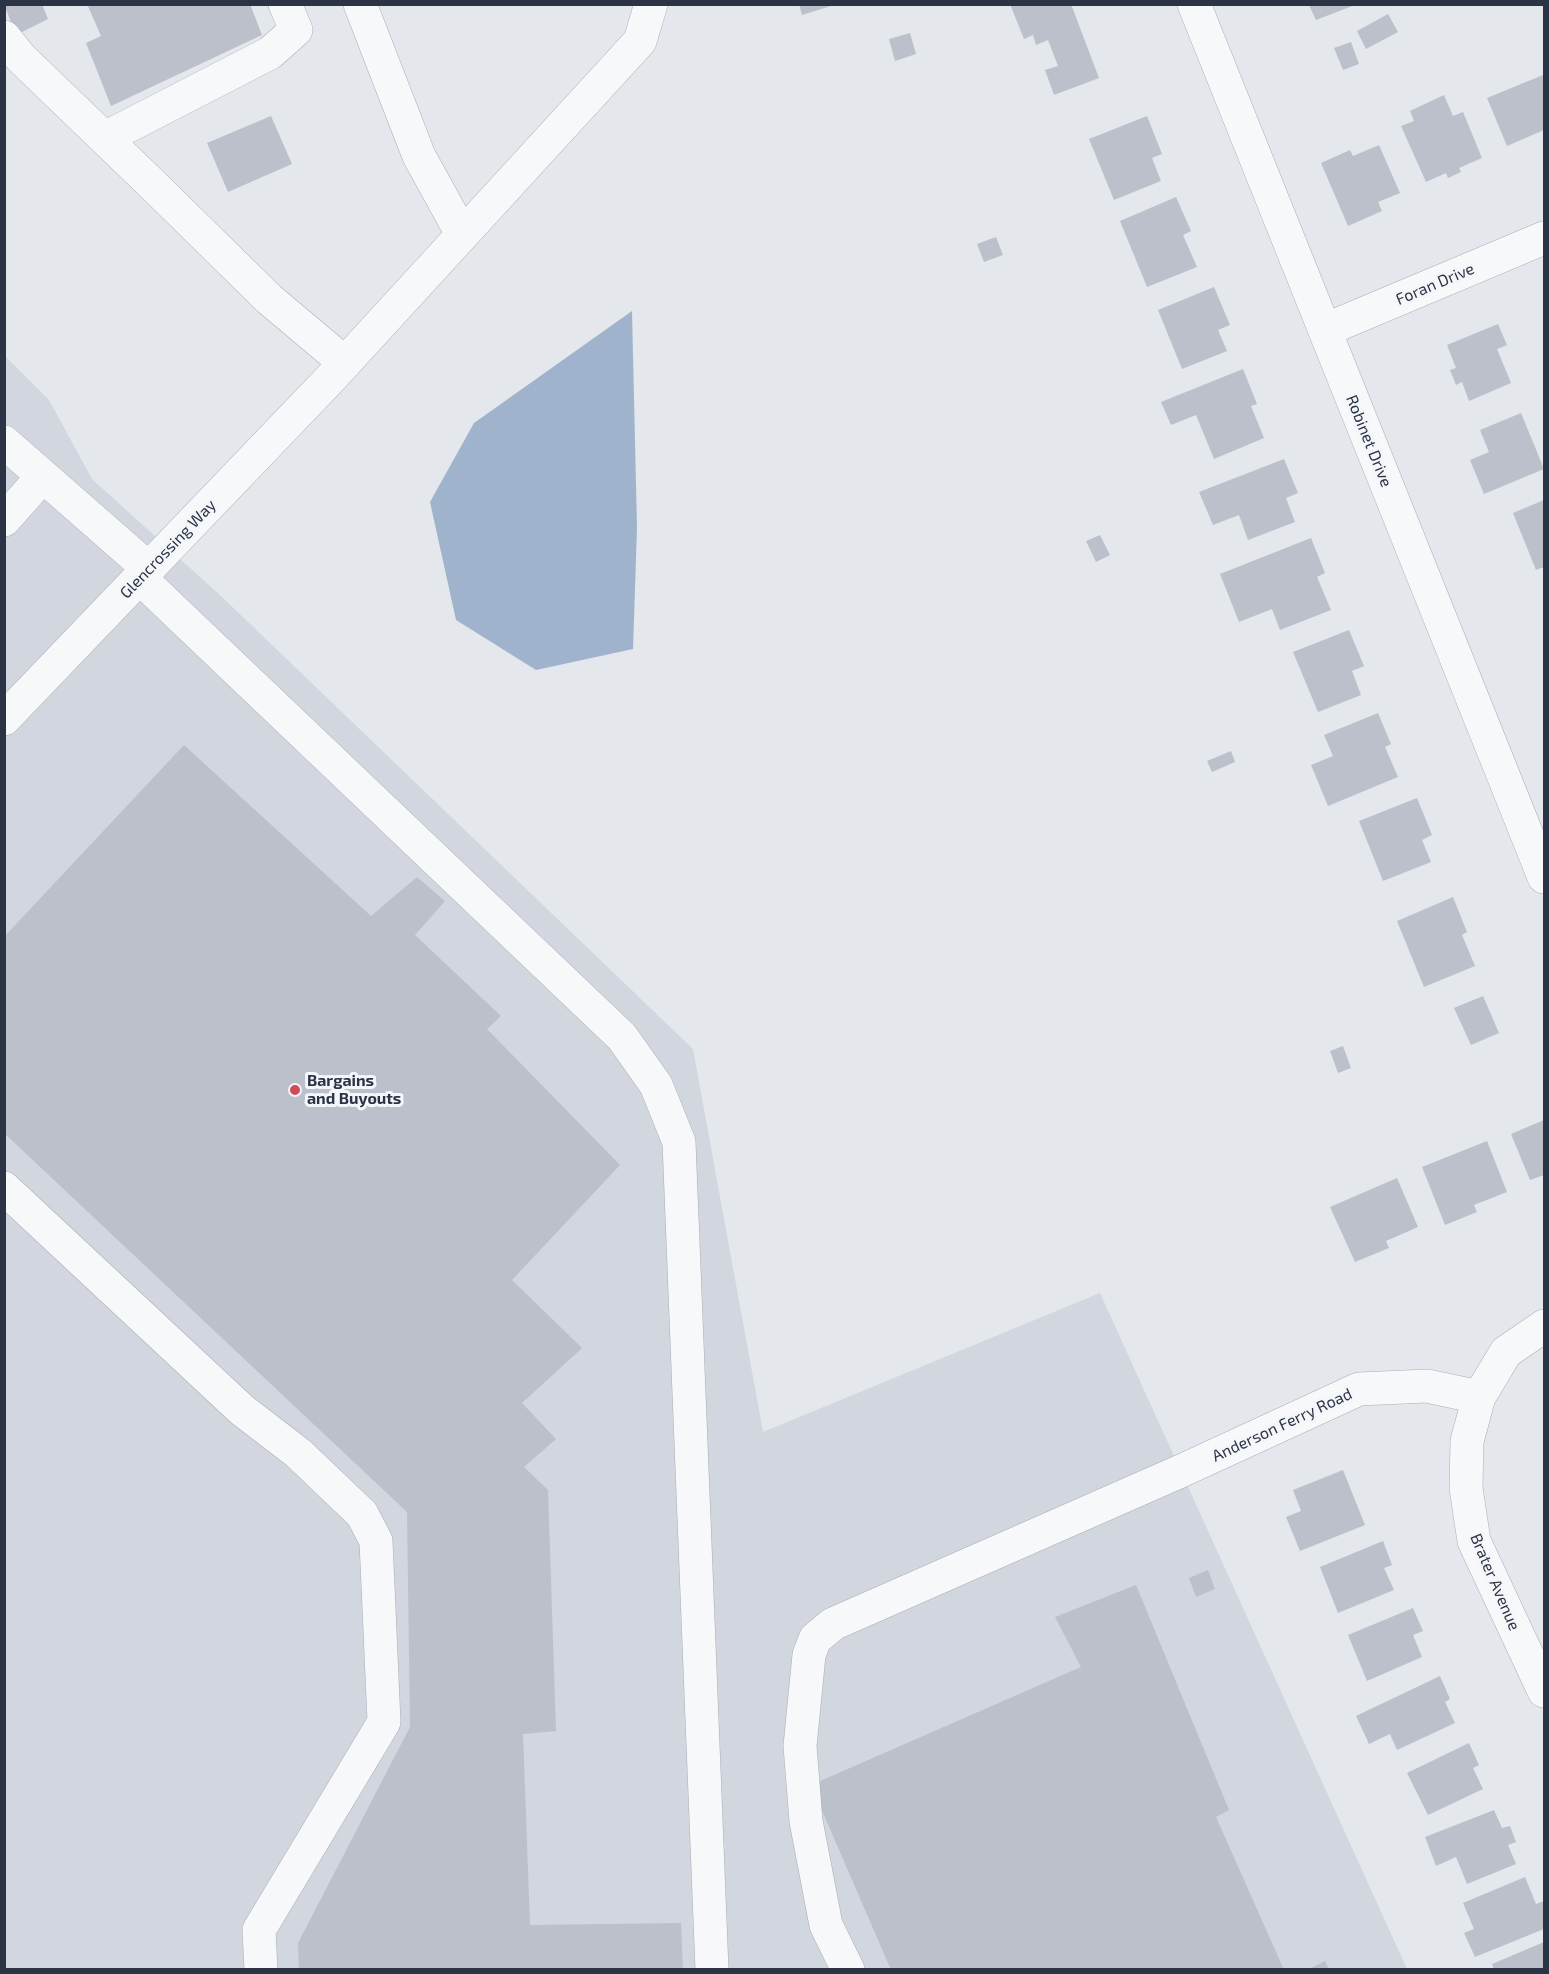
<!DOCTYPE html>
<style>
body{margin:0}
#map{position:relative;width:1549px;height:1974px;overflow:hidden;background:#e4e7ec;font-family:"Exo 2",sans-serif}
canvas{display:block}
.frame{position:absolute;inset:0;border:6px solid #2b3445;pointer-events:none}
</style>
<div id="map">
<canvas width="1549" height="1974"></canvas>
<div class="frame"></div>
</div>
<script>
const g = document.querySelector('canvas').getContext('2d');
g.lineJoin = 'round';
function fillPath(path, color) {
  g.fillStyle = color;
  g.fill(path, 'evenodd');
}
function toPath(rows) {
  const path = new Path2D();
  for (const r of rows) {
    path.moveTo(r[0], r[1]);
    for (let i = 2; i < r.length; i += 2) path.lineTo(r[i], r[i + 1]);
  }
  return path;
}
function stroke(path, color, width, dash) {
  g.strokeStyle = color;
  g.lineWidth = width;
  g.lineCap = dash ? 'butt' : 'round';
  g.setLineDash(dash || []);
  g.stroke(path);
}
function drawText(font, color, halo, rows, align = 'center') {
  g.font = font + ' "Exo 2",sans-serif';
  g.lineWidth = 6;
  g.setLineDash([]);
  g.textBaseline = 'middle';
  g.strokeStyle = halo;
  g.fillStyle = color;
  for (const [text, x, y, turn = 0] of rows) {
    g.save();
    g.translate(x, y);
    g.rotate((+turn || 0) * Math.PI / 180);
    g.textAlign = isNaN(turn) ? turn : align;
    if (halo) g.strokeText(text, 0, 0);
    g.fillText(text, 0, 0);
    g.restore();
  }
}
fillPath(toPath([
 [4,355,49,400,92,479,222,597,693,1049,763,1432,1100,1293,1407,1969,5,1969]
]), '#d2d6de');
fillPath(toPath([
 [632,311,637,528,633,649,536,670,456,620,430,502,474,423]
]), '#9fb4cc');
fillPath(toPath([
 [4,4,42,4,48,19,16,35],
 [87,4,250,4,262,35,111,106,86,43,101,36],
 [799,4,834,4,834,5,802,15],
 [1010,4,1071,4,1099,78,1054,95,1045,70,1058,66,1048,40,1036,45,1033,35,1024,39],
 [1309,5,1355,5,1316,20],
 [1388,14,1398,32,1366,49,1357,31],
 [910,33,916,54,895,61,889,39],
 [1351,42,1359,64,1343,70,1334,48],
 [1543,75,1544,79,1544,130,1507,146,1487,98],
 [1444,95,1453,116,1463,112,1482,158,1459,168,1461,172,1448,178,1446,173,1426,182,1401,126,1414,121,1410,111],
 [271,116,292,164,228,192,207,143],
 [1147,116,1162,154,1152,158,1161,181,1114,200,1089,139],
 [1379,145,1400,193,1378,202,1382,211,1348,226,1321,163,1350,150,1353,156],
 [1176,197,1191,231,1183,235,1197,267,1147,287,1120,221],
 [996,237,1003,255,984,262,977,244],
 [1214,287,1230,325,1218,330,1227,351,1182,369,1158,310],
 [1498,324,1507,345,1497,349,1511,383,1469,401,1462,382,1456,385,1450,370,1456,368,1447,345],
 [1243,369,1257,404,1251,406,1264,438,1214,459,1196,415,1171,425,1161,402],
 [1521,413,1544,469,1484,494,1470,460,1489,452,1480,430],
 [1284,459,1298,493,1286,498,1295,522,1248,540,1239,515,1213,525,1199,492],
 [1544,500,1544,567,1536,570,1513,513],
 [1100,535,1110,555,1096,562,1086,541],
 [1311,538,1325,573,1317,577,1331,610,1280,630,1272,609,1239,622,1220,574],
 [1349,630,1364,666,1352,671,1361,695,1318,712,1293,652],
 [1378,713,1391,744,1385,747,1398,777,1328,806,1311,765,1333,756,1324,735],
 [184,745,371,916,417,877,445,901,415,935,501,1016,487,1029,620,1165,512,1280,582,1348,522,1403,556,1439,524,1467,548,1490,556,1731,523,1734,530,1925,681,1923,683,1970,299,1970,298,1943,410,1727,407,1512,4,1133,4,937],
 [1231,751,1235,762,1212,772,1207,761],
 [1417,798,1432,835,1422,840,1431,862,1383,881,1359,821],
 [1453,897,1467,932,1462,935,1475,966,1424,987,1397,921],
 [1483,996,1499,1033,1471,1045,1454,1008],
 [1343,1046,1351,1068,1338,1073,1330,1051],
 [1544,1120,1544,1175,1530,1180,1511,1134],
 [1487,1141,1507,1192,1474,1205,1477,1212,1445,1225,1422,1167],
 [1397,1178,1418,1227,1386,1241,1389,1248,1355,1262,1330,1207],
 [1343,1470,1365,1525,1300,1551,1286,1517,1301,1511,1293,1490],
 [1383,1541,1392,1565,1384,1568,1394,1590,1338,1613,1320,1567],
 [1208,1570,1215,1589,1196,1597,1189,1578],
 [1136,1585,1229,1810,1216,1817,1284,1970,891,1970,811,1785,1081,1667,1055,1617],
 [1413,1608,1423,1631,1413,1635,1422,1657,1367,1681,1348,1635],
 [1440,1676,1450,1699,1445,1702,1455,1723,1397,1750,1390,1734,1369,1744,1356,1716],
 [1469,1743,1479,1765,1473,1768,1483,1789,1428,1815,1407,1773],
 [1494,1810,1502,1828,1510,1826,1516,1842,1508,1845,1516,1864,1467,1884,1456,1857,1436,1866,1425,1837],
 [1525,1877,1536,1904,1544,1901,1544,1929,1475,1957,1464,1933,1474,1929,1463,1903],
 [1544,1942,1544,1970,1494,1970,1492,1964],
 [1325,1961,1329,1970,1311,1970,1311,1968]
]), '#bbc0ca');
const minor = toPath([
 [360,4,419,156,462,234],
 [1194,4,1544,877],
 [4,37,21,58,153,185,269,299,345,363],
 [105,138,270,53,296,30,285,4],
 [1325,330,1544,238],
 [4,442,149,569],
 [4,520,43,476],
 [140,578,622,1037,656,1085,679,1142,712,1970],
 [4,719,331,378,640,41,651,4],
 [4,1188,242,1410,298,1453,362,1514,376,1541,384,1722,259,1930,261,1970],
 [1544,1326,1506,1352,1479,1397,1467,1441,1466,1488,1474,1541,1544,1691],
 [848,1970,826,1925,806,1821,800,1746,809,1655,815,1639,833,1624,1181,1471,1359,1389,1427,1386,1479,1397]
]);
stroke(minor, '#a9aeb7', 34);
stroke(minor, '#f7f8fa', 33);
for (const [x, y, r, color] of [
 [295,1090,6,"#d1495b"]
]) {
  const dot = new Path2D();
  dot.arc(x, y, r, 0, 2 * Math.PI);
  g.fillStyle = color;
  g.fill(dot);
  stroke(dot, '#f4f6f9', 2);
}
drawText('16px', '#2b3445', '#f4f6f9', [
 ["Foran Drive",1435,284,-23],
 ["Robinet Drive",1369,441,68],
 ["Glencrossing Way",168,549,-46],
 ["Anderson Ferry Road",1282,1425,-25],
 ["Brater Avenue",1495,1582,67]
]);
drawText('bold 16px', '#2b3445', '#f4f6f9', [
 ["Bargains",307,1081],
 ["and Buyouts",307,1099]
], 'left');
</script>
